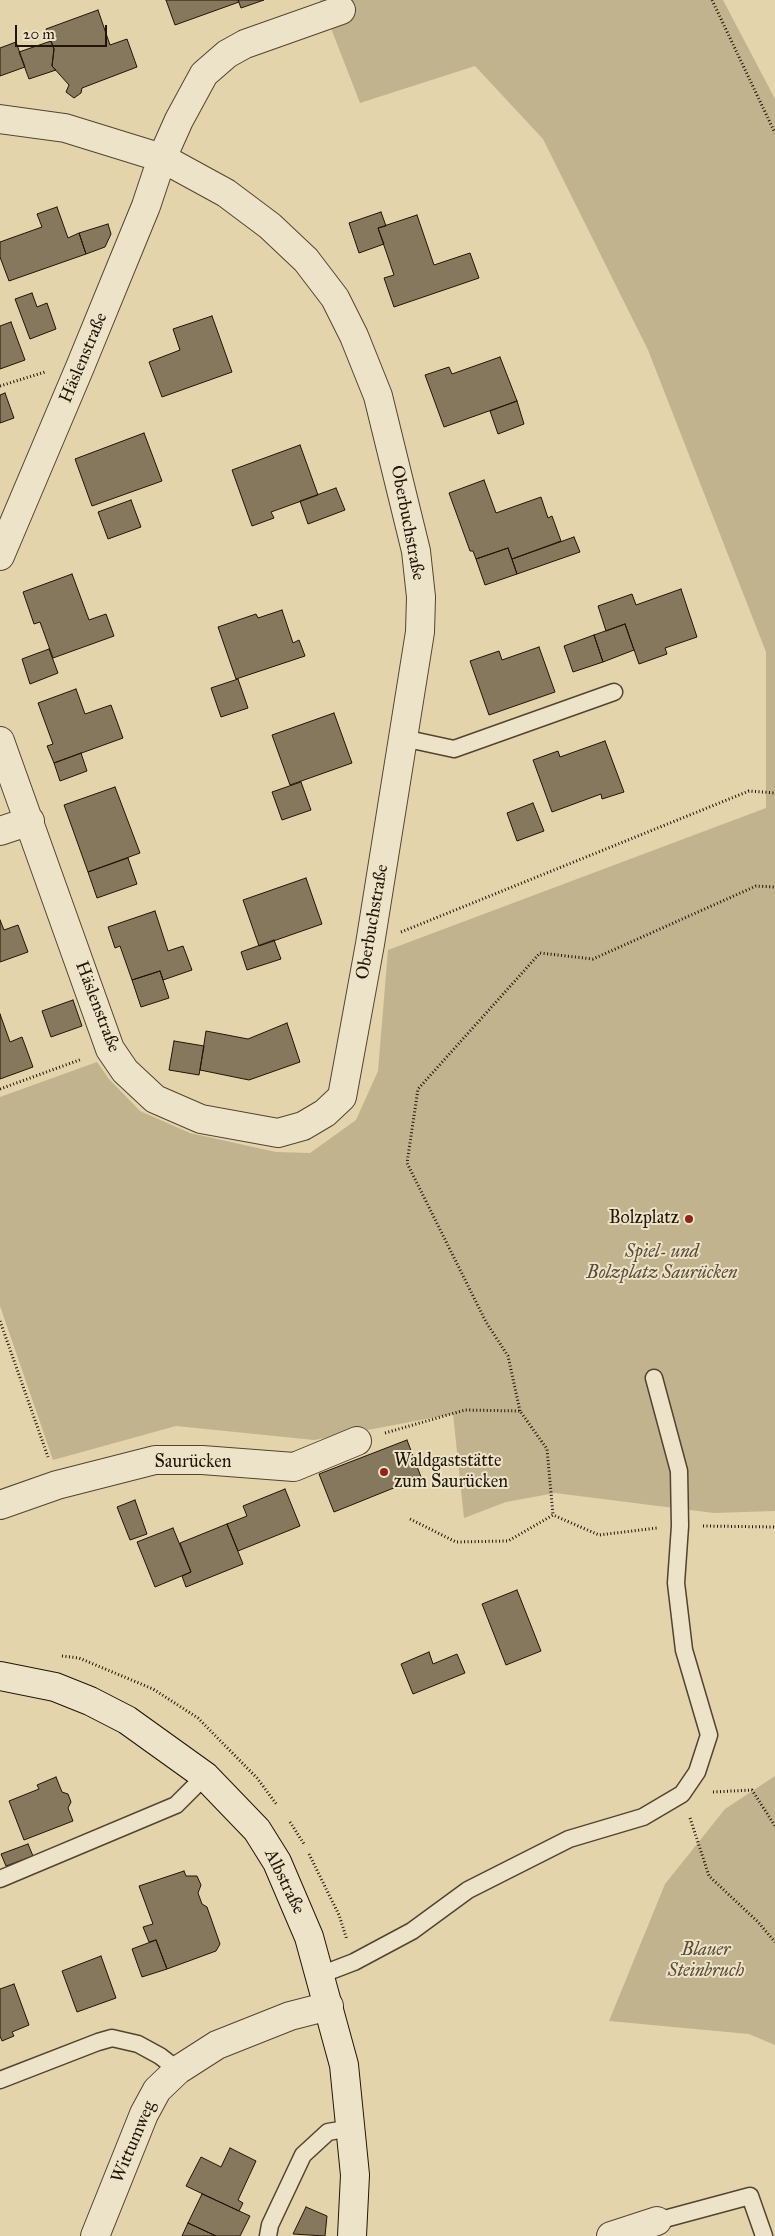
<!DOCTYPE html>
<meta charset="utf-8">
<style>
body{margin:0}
#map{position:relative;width:775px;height:2236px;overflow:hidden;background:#e3d4ab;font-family:"IM FELL Great Primer",serif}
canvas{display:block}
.scale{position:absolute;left:15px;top:25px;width:92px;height:22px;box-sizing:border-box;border:2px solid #221407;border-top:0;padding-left:6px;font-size:15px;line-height:18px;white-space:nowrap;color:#221407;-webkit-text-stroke:4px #ede3c8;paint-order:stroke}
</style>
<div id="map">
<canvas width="775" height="2236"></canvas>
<div class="scale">20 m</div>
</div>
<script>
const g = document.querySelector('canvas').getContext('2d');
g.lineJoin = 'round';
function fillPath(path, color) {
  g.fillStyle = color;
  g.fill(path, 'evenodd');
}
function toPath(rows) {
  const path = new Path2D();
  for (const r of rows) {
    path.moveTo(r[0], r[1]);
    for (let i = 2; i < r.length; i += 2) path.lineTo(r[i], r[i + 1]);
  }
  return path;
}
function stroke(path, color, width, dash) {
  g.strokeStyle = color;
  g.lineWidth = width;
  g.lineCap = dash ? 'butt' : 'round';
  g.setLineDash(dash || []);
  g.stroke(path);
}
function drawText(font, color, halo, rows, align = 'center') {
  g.font = font + ' "IM FELL Great Primer",serif';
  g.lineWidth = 4;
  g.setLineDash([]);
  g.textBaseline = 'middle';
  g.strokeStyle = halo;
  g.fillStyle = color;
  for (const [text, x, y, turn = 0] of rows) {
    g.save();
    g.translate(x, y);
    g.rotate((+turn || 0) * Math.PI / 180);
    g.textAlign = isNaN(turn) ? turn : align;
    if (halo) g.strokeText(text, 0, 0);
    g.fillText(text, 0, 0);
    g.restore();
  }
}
fillPath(toPath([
 [320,0,723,0,775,99,775,1511,714,1513,555,1493,506,1502,464,1518,453,1414,314,1440,176,1426,53,1460,0,1306,0,1097,97,1062,109,1079,140,1111,190,1133,276,1152,310,1153,356,1120,378,1071,388,950,766,808,766,652,648,350,543,139,475,66,360,103],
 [775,1776,775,2045,749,2034,609,2021,665,1884,725,1809]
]), '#c2b38f');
const building = toPath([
 [166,0,238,0,239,2,175,25,166,0],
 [238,0,264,0,241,8,238,0],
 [98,10,110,45,127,39,137,67,82,88,81,93,74,98,66,92,69,85,52,66,54,49,46,29,98,10],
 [51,41,54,49,52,66,56,70,29,79,19,52,51,41],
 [16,42,25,67,0,76,0,48,16,42],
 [57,207,68,238,79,233,86,254,9,281,0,257,0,242,42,227,37,214,57,207],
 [381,212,386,226,378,228,384,244,359,253,349,223,381,212],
 [417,215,434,265,470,253,479,278,394,307,384,278,394,275,378,228,417,215],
 [108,224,111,234,105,247,86,254,79,233,108,224],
 [32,293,37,307,47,303,56,329,30,339,15,299,32,293],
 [212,316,232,372,162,397,149,362,180,350,173,329,212,316],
 [11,322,25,360,0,369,0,326,11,322],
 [500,357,517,401,444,427,425,375,449,367,452,374,500,357],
 [5,393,14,418,0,423,0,395,5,393],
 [517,401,524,424,498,434,490,411,517,401],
 [144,433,162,481,92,506,75,459,144,433],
 [300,445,318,495,271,512,274,518,252,526,232,470,300,445],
 [484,480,496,513,541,497,548,518,552,516,561,541,512,559,508,548,476,559,473,551,470,551,449,493,484,480],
 [336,488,345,510,308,524,300,501,336,488],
 [131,500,141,527,108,539,98,512,131,500],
 [574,537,580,552,517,574,512,559,574,537],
 [508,548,517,574,485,585,476,559,508,548],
 [72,574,89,620,106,614,114,636,53,658,40,622,34,624,23,592,72,574],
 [681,589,697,637,665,648,667,654,639,664,625,624,606,631,598,606,632,594,636,605,681,589],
 [282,610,293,643,299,640,305,656,236,679,218,627,256,614,258,618,282,610],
 [625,624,634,650,603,662,594,635,625,624],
 [594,635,603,662,573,672,564,646,594,635],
 [539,647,555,692,489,715,470,661,499,651,502,660,539,647],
 [49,649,58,673,30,684,22,659,49,649],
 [238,679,248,708,221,717,211,688,238,679],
 [76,689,85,714,111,705,123,738,54,763,47,746,53,744,38,703,76,689],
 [334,713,352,763,290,785,272,735,334,713],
 [605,741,624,792,602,799,601,794,552,812,533,760,558,751,560,757,605,741],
 [81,753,87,771,60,781,54,763,81,753],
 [301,782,311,810,282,820,272,792,301,782],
 [115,787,140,853,88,872,64,805,115,787],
 [533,803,544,831,517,841,507,813,533,803],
 [128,858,137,884,97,898,88,872,128,858],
 [306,878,322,924,259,946,243,900,306,878],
 [155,911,168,951,183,946,192,970,163,980,160,971,132,980,120,946,115,948,108,927,155,911],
 [0,920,4,930,18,925,28,952,0,962,0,920],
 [274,940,281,959,247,970,241,952,274,940],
 [160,971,169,998,141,1007,132,980,160,971],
 [73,1000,82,1026,51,1037,42,1011,73,1000],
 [0,1014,10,1042,22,1037,33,1067,0,1079,0,1014],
 [287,1023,300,1062,249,1080,200,1070,206,1031,248,1039,287,1023],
 [174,1041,204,1046,199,1075,169,1070,174,1041],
 [407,1440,421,1477,334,1512,319,1474,407,1440],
 [285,1489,300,1526,238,1551,227,1524,247,1516,243,1506,285,1489],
 [135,1500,147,1534,130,1540,117,1507,135,1500],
 [227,1524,243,1564,186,1587,182,1576,191,1572,180,1543,227,1524],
 [173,1528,191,1572,155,1587,137,1542,173,1528],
 [517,1590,541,1651,506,1665,482,1604,517,1590],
 [429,1652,433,1664,457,1654,465,1673,413,1694,401,1664,429,1652],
 [56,1777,62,1792,68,1794,71,1802,68,1808,73,1821,24,1840,9,1801,39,1789,37,1785,56,1777],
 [28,1844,33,1856,6,1866,1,1854,28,1844],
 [184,1871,186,1876,197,1876,201,1885,198,1893,202,1904,207,1907,220,1944,216,1951,167,1969,156,1940,149,1942,143,1927,153,1924,139,1886,184,1871],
 [156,1940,167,1969,142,1977,132,1949,156,1940],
 [101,1956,116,1998,77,2012,62,1971,101,1956],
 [14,1984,29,2025,12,2032,14,2036,2,2041,0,2036,0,1989,14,1984],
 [230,2148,256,2161,238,2200,243,2203,239,2211,186,2186,201,2157,221,2167,230,2148],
 [202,2194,250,2216,240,2236,216,2236,188,2223,202,2194],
 [306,2207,327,2216,325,2236,293,2234,306,2207],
 [188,2223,216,2236,182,2236,188,2223]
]);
fillPath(building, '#86785c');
stroke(building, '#221407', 1);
const lane = toPath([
 [403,738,454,749,614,692],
 [0,1879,176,1805,205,1776],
 [320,1975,354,1962,412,1931,468,1890,569,1839,643,1817,682,1794,697,1772,709,1735,684,1650,676,1583,680,1526,679,1471,654,1378],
 [0,2080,98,2042,112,2038,138,2044,160,2056,178,2070],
 [657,2221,750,2196,764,2236],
 [268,2236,270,2225,303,2155,328,2132,351,2128]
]);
const street = toPath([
 [0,119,65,128,162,158,226,193,270,226,306,260,335,298,354,336,378,396,416,551,421,597,420,632,370,944,342,1097,325,1113,303,1126,278,1133,201,1119,155,1099,125,1071,110,1049,0,741],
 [0,556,80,367,146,206,162,158,179,120,204,74,227,54,245,44,341,10],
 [0,831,30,821],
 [0,1505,57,1485,155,1460,202,1460,294,1467,357,1441],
 [95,2236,144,2114,157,2090,178,2070,217,2045,290,2016,329,2006],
 [611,2236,657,2221]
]);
const secondary = toPath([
 [0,1676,55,1687,90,1701,127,1720,205,1776,257,1830,277,1862,309,1937,344,2065,355,2175,352,2236]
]);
stroke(lane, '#524430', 19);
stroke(street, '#524430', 30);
stroke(secondary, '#221407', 30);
stroke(toPath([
 [712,0,775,133],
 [0,386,45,372],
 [401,932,749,791,775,793],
 [0,1089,82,1059],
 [0,1321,48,1457],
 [520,1411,508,1356,486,1322,407,1163,418,1089,540,953,593,959,756,886,775,887],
 [385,1433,465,1410,520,1411,547,1449,553,1515],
 [410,1519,456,1542,508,1541,553,1515,599,1535,657,1528],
 [703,1526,775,1527],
 [62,1656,79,1658,153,1689,198,1718,257,1778,277,1805],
 [713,1792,752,1790,775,1826],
 [690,1818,709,1876,758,1922,775,1942],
 [290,1822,304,1844],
 [309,1854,339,1915,347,1940]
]), '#221407', 3, [1, 2.5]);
stroke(lane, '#ede3c8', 16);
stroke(street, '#ede3c8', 28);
stroke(secondary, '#ede3c8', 28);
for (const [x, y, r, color] of [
 [689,1219,5,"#8f2418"],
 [384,1472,5,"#8f2418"]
]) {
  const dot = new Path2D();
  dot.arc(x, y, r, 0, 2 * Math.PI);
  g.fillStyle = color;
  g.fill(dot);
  stroke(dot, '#ede3c8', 2);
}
drawText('18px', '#221407', '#ede3c8', [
 ["Häslenstraße",84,358,-67],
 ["Oberbuchstraße",407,523,79],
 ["Oberbuchstraße",373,922,-80],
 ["Häslenstraße",97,1007,69],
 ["Saurücken",193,1463],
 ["Albstraße",284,1882,64],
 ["Wittumweg",134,2142,-67]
]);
drawText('18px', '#221407', '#ede3c8', [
 ["Bolzplatz",679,1219],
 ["Waldgaststätte",394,1462,"left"],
 ["zum Saurücken",394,1483,"left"]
], 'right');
drawText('italic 18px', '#5a4c37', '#ede3c8', [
 ["Spiel- und",662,1253],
 ["Bolzplatz Saurücken",662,1274],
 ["Blauer",706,1951],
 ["Steinbruch",706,1972]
]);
</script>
